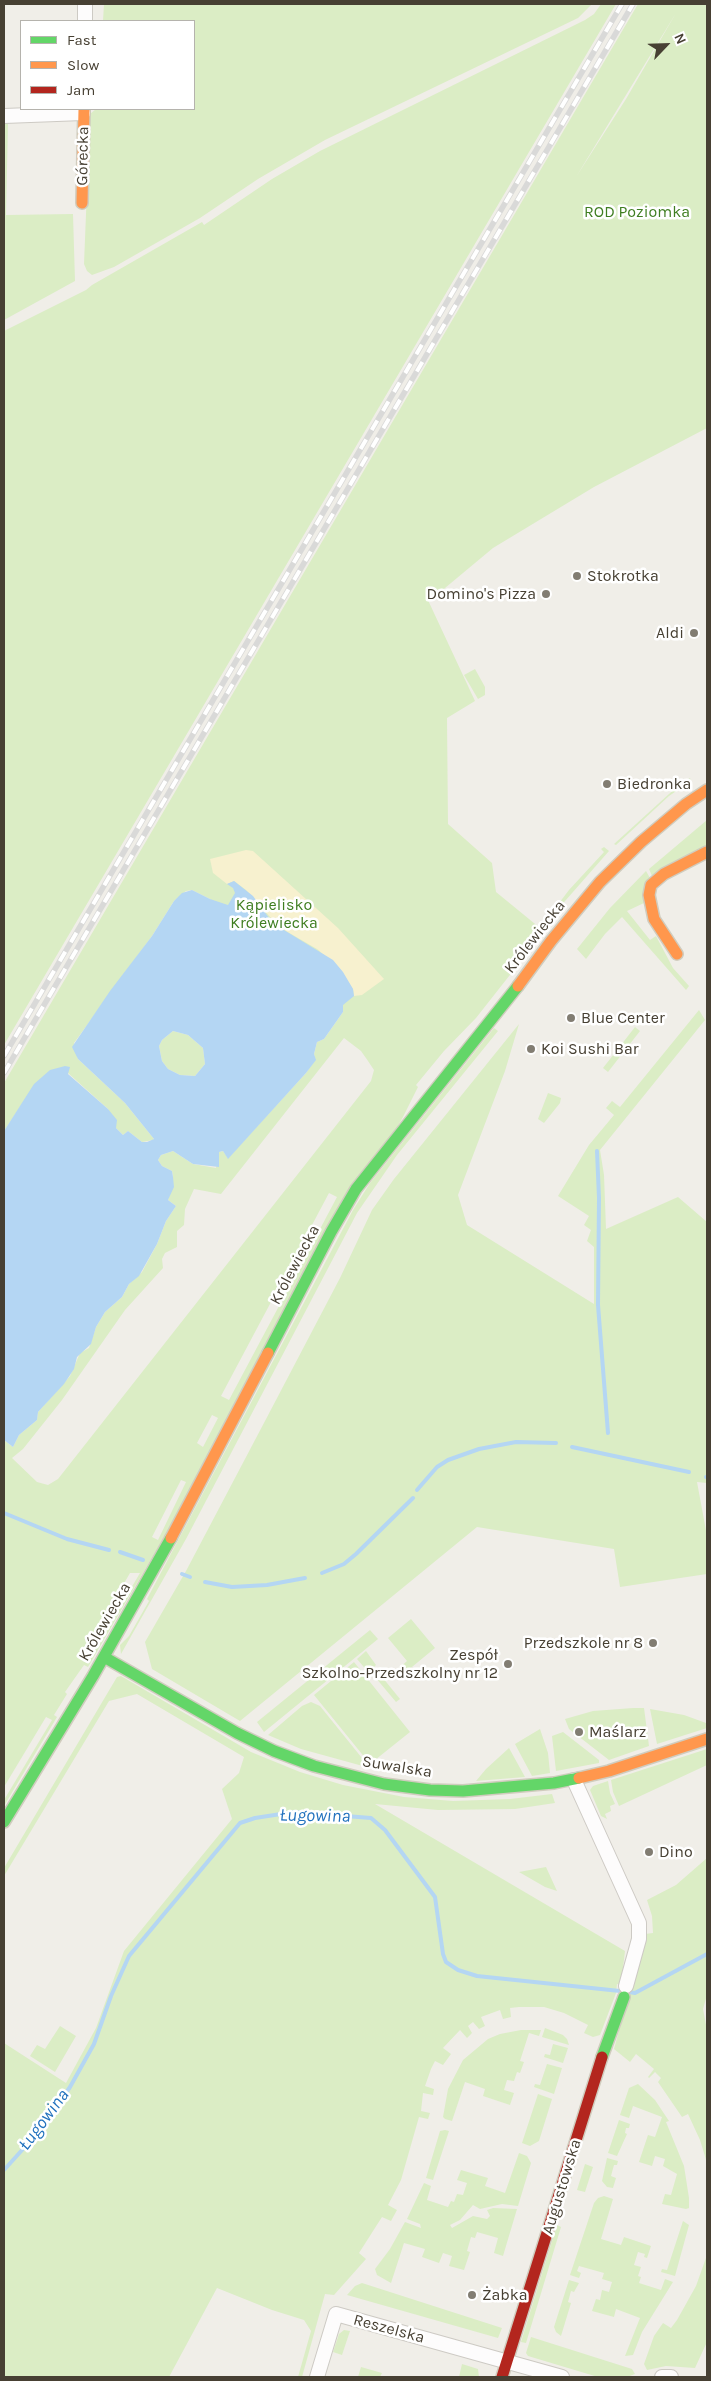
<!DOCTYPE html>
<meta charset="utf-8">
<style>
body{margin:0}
#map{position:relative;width:711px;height:2381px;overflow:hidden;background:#f0eee8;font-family:Karla,sans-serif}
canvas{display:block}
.frame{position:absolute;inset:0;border:5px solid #474033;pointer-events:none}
.legend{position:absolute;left:20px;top:20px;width:175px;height:90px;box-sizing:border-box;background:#fff;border:1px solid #b5b3ad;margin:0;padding:6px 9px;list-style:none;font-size:15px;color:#474033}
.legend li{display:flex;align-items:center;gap:10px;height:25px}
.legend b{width:25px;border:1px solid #b5b3ad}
.north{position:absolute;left:641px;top:20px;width:50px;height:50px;-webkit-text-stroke:4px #fff;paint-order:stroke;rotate:66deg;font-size:14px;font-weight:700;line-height:20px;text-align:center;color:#474033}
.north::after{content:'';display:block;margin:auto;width:18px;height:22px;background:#474033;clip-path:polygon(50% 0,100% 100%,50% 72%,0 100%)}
</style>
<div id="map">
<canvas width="711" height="2381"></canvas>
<div class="frame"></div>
<ul class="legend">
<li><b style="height:6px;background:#63d668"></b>Fast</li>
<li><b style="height:6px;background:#ff974d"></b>Slow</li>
<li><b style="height:6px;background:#b3261e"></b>Jam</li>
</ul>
<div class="north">N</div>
</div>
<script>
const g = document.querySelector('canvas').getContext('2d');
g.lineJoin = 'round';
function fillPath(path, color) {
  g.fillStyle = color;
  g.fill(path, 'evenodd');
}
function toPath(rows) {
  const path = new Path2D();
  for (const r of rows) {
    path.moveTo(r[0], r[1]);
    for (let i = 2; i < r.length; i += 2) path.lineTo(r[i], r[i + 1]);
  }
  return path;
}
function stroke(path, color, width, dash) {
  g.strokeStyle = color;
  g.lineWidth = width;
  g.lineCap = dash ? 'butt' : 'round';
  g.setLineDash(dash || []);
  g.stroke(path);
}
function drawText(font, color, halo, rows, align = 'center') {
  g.font = font + ' Karla,sans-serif';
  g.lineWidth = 5;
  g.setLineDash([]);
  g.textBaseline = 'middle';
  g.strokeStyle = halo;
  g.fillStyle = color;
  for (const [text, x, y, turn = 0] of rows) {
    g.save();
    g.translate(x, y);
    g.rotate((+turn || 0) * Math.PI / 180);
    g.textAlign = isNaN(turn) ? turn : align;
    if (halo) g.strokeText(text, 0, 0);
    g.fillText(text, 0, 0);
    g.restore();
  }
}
fillPath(toPath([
 [104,4,592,4,578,18,325,140,258,179,200,218,114,267,92,275,87,271,84,264,90,114,96,109,194,109,194,21,103,21],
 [601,4,616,4,4,1045,4,331,86,290,92,285,202,222,204,225,272,179,320,151,585,20,594,14],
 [638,4,707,4,707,428,594,487,493,548,433,598,427,598,475,701,447,718,448,824,492,863,496,892,540,928,569,890,604,852,601,849,604,847,609,851,551,917,528,952,476,1018,444,1051,416,1085,418,1087,403,1117,160,1544,88,1667,84,1665,65,1692,67,1694,54,1715,57,1717,4,1806,4,1800,52,1720,46,1717,4,1787,4,1440,13,1447,19,1435,37,1420,38,1412,70,1376,80,1353,89,1348,96,1327,105,1312,122,1297,129,1284,142,1272,157,1244,166,1221,176,1206,168,1200,173,1177,172,1171,162,1166,158,1160,161,1155,173,1151,193,1164,216,1168,219,1152,223,1151,228,1158,306,1073,315,1060,314,1054,317,1042,324,1039,343,1012,210,899,192,890,186,891,174,901,152,936,74,1043,78,1059,125,1103,154,1139,153,1140,142,1142,128,1131,123,1135,116,1128,108,1109,68,1073,22,1104,4,1131,4,1083],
 [676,13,626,99,576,177],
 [344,1038,361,1051,368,1061,374,1070,371,1081,58,1479,48,1485,37,1482,12,1458,23,1449,62,1400,125,1310,163,1268,162,1259,165,1253,177,1247,177,1231,184,1225,185,1209,194,1189,221,1194],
 [329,1193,337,1197,229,1400,221,1396],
 [212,1415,218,1418,203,1447,197,1443],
 [181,1480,186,1482,158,1540,152,1537],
 [130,1573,140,1573,88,1661,84,1662,81,1658],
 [4,124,8,124,6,215,73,214,75,281,4,320],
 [475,669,485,687,485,695,478,699,464,675],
 [690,778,691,781,669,796,616,845,614,844,680,784],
 [707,820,707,846,652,876,649,869],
 [646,871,650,878,644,903,627,911,650,940,656,936,673,968,689,986,686,990,622,917,605,934,586,959,577,949,610,908],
 [699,1010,705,1020,600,1150,604,1175,606,1229,678,1197,707,1222,707,1483,697,1482,707,1536,707,1574,620,1587,614,1549,477,1527,240,1721,152,1669,145,1642,186,1571,265,1421,340,1278,372,1210,394,1179,519,1024,505,1071,458,1195,467,1225,594,1304,594,1247,587,1241,591,1230,584,1225,589,1216,558,1196,589,1145,614,1115,606,1108,612,1101,620,1107],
 [635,1027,640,1031,608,1072,603,1068],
 [494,1028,498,1031,397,1155,357,1213,186,1539,121,1654,120,1645,129,1636,149,1601,147,1599,353,1210,370,1183],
 [173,1031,188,1035,203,1048,205,1064,195,1076,180,1075,168,1069,162,1061,159,1046,162,1040],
 [548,1093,561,1098,560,1103,544,1123,538,1119],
 [411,1619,435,1648,401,1676,397,1670,407,1661,388,1638],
 [370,1630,378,1639,264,1732,257,1722],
 [366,1651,376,1665,374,1667,400,1699,396,1702,370,1671,368,1672,357,1659],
 [354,1662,410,1732,370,1764,314,1695],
 [121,1676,251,1752,300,1772,343,1785,404,1797,453,1801,510,1799,552,1794,555,1803,515,1809,438,1810,375,1804,625,1951,621,1985,617,1984,616,1993,600,2035,593,2037,584,2033,588,2025,564,2013,544,2007,519,2007,510,2008,511,2017,503,2019,500,2010,481,2017,485,2026,479,2029,473,2022,468,2026,472,2033,467,2038,460,2030,443,2048,451,2054,443,2065,435,2061,431,2069,425,2086,434,2089,433,2095,423,2093,421,2111,430,2113,428,2119,419,2117,401,2180,388,2205,397,2210,391,2221,382,2217,359,2253,366,2259,334,2295,325,2294,302,2377,298,2377,311,2331,304,2320,272,2310,217,2288,169,2377,4,2377,4,2043,66,2083,96,2028,124,1951,232,1819,222,1789,239,1773,244,1757,137,1694,109,1701,4,1876,4,1868,117,1677],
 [311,1702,320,1706,370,1768,301,1749,268,1735,302,1706],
 [633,1708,644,1708,649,1746,609,1760,569,1729,565,1719,593,1711],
 [650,1709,684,1715,706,1723,707,1728,657,1744],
 [540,1729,548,1753,550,1773,532,1776,515,1744],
 [563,1732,599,1760,599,1763,556,1771,552,1736],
 [509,1748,525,1777,476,1781,486,1769],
 [707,1749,707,1765,619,1806,613,1792,611,1780],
 [608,1781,610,1793,615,1804,610,1806,611,1811,605,1814,607,1819,601,1816,590,1790,593,1786],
 [707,1858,707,1995,703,2009,707,2030,707,2163,700,2140,688,2114,682,2117,658,2082,661,2078,655,2072,649,2078,648,2077,654,2069,636,2054,630,2062,614,2049,645,1934,653,1933,652,1916,647,1900,676,1885],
 [546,1867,557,1891,545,1887,519,1872],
 [60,2026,76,2036,55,2072,30,2056,37,2045,45,2049],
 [545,2028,563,2035,567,2039,569,2045,542,2037],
 [521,2030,541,2030,539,2036,529,2033,520,2061,524,2062,520,2073,517,2072,514,2081,507,2080,504,2090,514,2093,510,2105,483,2096,485,2089,465,2082,452,2121,445,2119,443,2117,448,2089,463,2060,488,2039,500,2034],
 [553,2044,568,2048,563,2063,544,2057,545,2054,550,2055],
 [547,2064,562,2068,554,2094,534,2087,535,2084,540,2085],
 [638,2084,655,2100,669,2121,666,2122,684,2166,689,2198,689,2208,686,2209,662,2204,665,2194,671,2195,677,2174,663,2166,665,2159,655,2156,652,2166,639,2162,648,2135,655,2137,662,2117,633,2106,629,2118,620,2115,629,2088],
 [538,2094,552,2099,539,2141,530,2146,522,2143],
 [619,2120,630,2124,629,2128,626,2128,625,2133,627,2134,617,2156,608,2153],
 [445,2130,449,2131,433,2180,426,2178,440,2131],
 [519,2153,527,2156,531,2163,518,2206,502,2204,480,2209,473,2205,460,2220,450,2225,452,2228,473,2216,487,2219,490,2216,487,2210,493,2208,517,2209,503,2256,494,2253,498,2238,477,2232,475,2238,471,2237,467,2251,470,2252,464,2270,449,2266,452,2256,443,2253,439,2263,422,2257,425,2249,404,2243,391,2283,377,2275,375,2269,390,2249,405,2222,421,2228,420,2224,407,2219,424,2183,431,2186,427,2200,448,2207,451,2201,454,2202,457,2194,463,2195,467,2183,457,2180,461,2170,488,2178,485,2186,505,2193],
 [607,2158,618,2161,617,2165,614,2165,611,2176,616,2178,613,2188,607,2187,602,2181],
 [585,2164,593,2167,585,2192,577,2190],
 [604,2196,613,2199,601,2239,621,2245,624,2237,651,2246,647,2258,644,2257,645,2254,638,2252,634,2265,641,2267,638,2276,641,2277,639,2283,661,2290,665,2279,673,2282,642,2332,633,2355,625,2356,640,2318,616,2309,614,2317,592,2311,596,2299,600,2300,602,2290,609,2292,612,2282,602,2279,604,2273,579,2266,577,2271,581,2273,579,2278,570,2275,594,2203,598,2198],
 [683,2221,689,2225,675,2276,661,2272,662,2269,667,2270],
 [557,2225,561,2227,526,2343,521,2342],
 [707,2255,707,2342,695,2368,666,2366,647,2370,644,2364,654,2336,663,2323,671,2328,677,2320,696,2286],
 [569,2280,579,2283,574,2292,571,2291,568,2302,571,2303,561,2336,556,2332,554,2327],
 [362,2283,502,2328,498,2338,347,2295,355,2286],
 [344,2330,350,2331,342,2355,333,2352,339,2334],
 [531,2337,632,2369,635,2374,627,2377,598,2377,528,2356,526,2353],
 [462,2364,478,2369,479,2377,459,2377],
 [361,2367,382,2373,380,2377,358,2377]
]), '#dbedc5');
fillPath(toPath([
 [246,850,253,851,338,928,384,979,362,995,354,996,353,989,338,967,317,949,279,927,246,890,234,881,227,884,213,873,210,859]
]), '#f7f1cf');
fillPath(toPath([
 [234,881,253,896,269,918,279,927,333,960,343,972,353,989,354,996,343,1005,343,1012,324,1039,317,1042,314,1054,316,1060,306,1073,228,1159,223,1151,219,1152,219,1167,193,1164,173,1151,161,1155,158,1160,162,1166,172,1171,173,1177,174,1187,168,1200,176,1206,166,1221,157,1244,139,1276,129,1284,122,1297,105,1312,96,1327,91,1344,77,1357,74,1369,64,1384,38,1412,37,1420,19,1435,13,1447,4,1440,4,1131,34,1084,50,1070,65,1066,70,1067,68,1074,108,1109,117,1120,116,1128,123,1135,128,1131,142,1142,147,1142,154,1139,125,1103,78,1059,72,1047,110,991,152,936,174,901,182,893,192,890,210,899,228,905,235,893,233,888,227,884],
 [173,1031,188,1035,203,1048,205,1064,195,1076,180,1075,168,1069,162,1061,159,1046,162,1040]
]), '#b4d6f3');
stroke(toPath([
 [597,1151,599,1198,598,1305,608,1433],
 [572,1447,689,1472],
 [706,1477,707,1477],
 [417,1490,437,1467,448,1460,479,1449,516,1442,556,1443],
 [4,1513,67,1539,109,1550],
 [120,1552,143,1560],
 [322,1573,344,1564,356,1554,413,1498],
 [182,1574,190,1577],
 [205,1582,232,1587,267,1585,305,1578],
 [629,1992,635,1993,707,1954],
 [4,2170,42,2128,70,2087,94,2044,111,1996,129,1956,240,1823,255,1818,294,1812,371,1818,385,1830,435,1897,443,1954,446,1962,458,1970,477,1976,620,1991]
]), '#b4d6f3', 4);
const street = toPath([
 [85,21,85,4],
 [4,116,83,113],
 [574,1780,639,1923,639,1939,626,1986],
 [317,2377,336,2314,562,2377],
 [662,2377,671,2377]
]);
const fast = toPath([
 [268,1353,331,1232,356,1189,518,986],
 [104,1657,237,1733,274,1751,314,1766,384,1784,430,1790,463,1791,554,1783,579,1778],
 [4,1822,93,1676,171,1538],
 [602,2057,624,1997]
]);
const slow = toPath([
 [82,203,84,109],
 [677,954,654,919,649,895,651,885,664,874,707,852],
 [518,986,551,941,600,882,641,842,686,804,707,790],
 [171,1538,268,1353],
 [579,1778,609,1771,707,1739]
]);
const jam = toPath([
 [502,2377,602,2057]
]);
stroke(street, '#cdcac4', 16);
stroke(fast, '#d0ccbe', 14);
stroke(slow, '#d0ccbe', 14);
stroke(jam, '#d0ccbe', 14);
stroke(street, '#fdfcfc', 14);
stroke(fast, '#63d668', 11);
stroke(slow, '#ff974d', 11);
stroke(jam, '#b3261e', 11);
const rail = toPath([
 [4,1056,622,4],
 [4,1073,633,4]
]);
stroke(rail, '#d9d9d8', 5.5);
stroke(rail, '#fff', 4, [11]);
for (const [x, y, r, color] of [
 [577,576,5,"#827d72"],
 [546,594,5,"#827d72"],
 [694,633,5,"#827d72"],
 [607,784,5,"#827d72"],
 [571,1018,5,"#827d72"],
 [531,1049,5,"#827d72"],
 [653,1643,5,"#827d72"],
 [508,1664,5,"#827d72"],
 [579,1732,5,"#827d72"],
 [649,1852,5,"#827d72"],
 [472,2295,5,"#827d72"]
]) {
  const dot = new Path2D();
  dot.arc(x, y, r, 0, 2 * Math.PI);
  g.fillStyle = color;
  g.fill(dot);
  stroke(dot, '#fff', 2);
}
drawText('16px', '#474033', '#fff', [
 ["Górecka",83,156,-89],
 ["Królewiecka",535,937,-52],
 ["Królewiecka",295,1265,-62],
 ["Królewiecka",105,1622,-60],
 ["Suwalska",397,1767,9],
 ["Augustowska",562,2187,-73],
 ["Reszelska",389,2329,15]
]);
drawText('16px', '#3f7e21', '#fff', [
 ["ROD Poziomka",637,212],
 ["Kąpielisko",274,905],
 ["Królewiecka",274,923]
]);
drawText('16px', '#474033', '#fff', [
 ["Stokrotka",587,576],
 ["Domino's Pizza",536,594,"right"],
 ["Aldi",684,633,"right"],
 ["Biedronka",617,784],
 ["Blue Center",581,1018],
 ["Koi Sushi Bar",541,1049],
 ["Przedszkole nr 8",643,1643,"right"],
 ["Zespół",498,1655,"right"],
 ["Szkolno-Przedszkolny nr 12",498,1673,"right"],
 ["Maślarz",589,1732],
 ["Dino",659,1852],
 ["Żabka",482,2295]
], 'left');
drawText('italic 18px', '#2272be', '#fff', [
 ["Ługowina",315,1816,1],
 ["Ługowina",44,2120,-53]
]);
</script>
